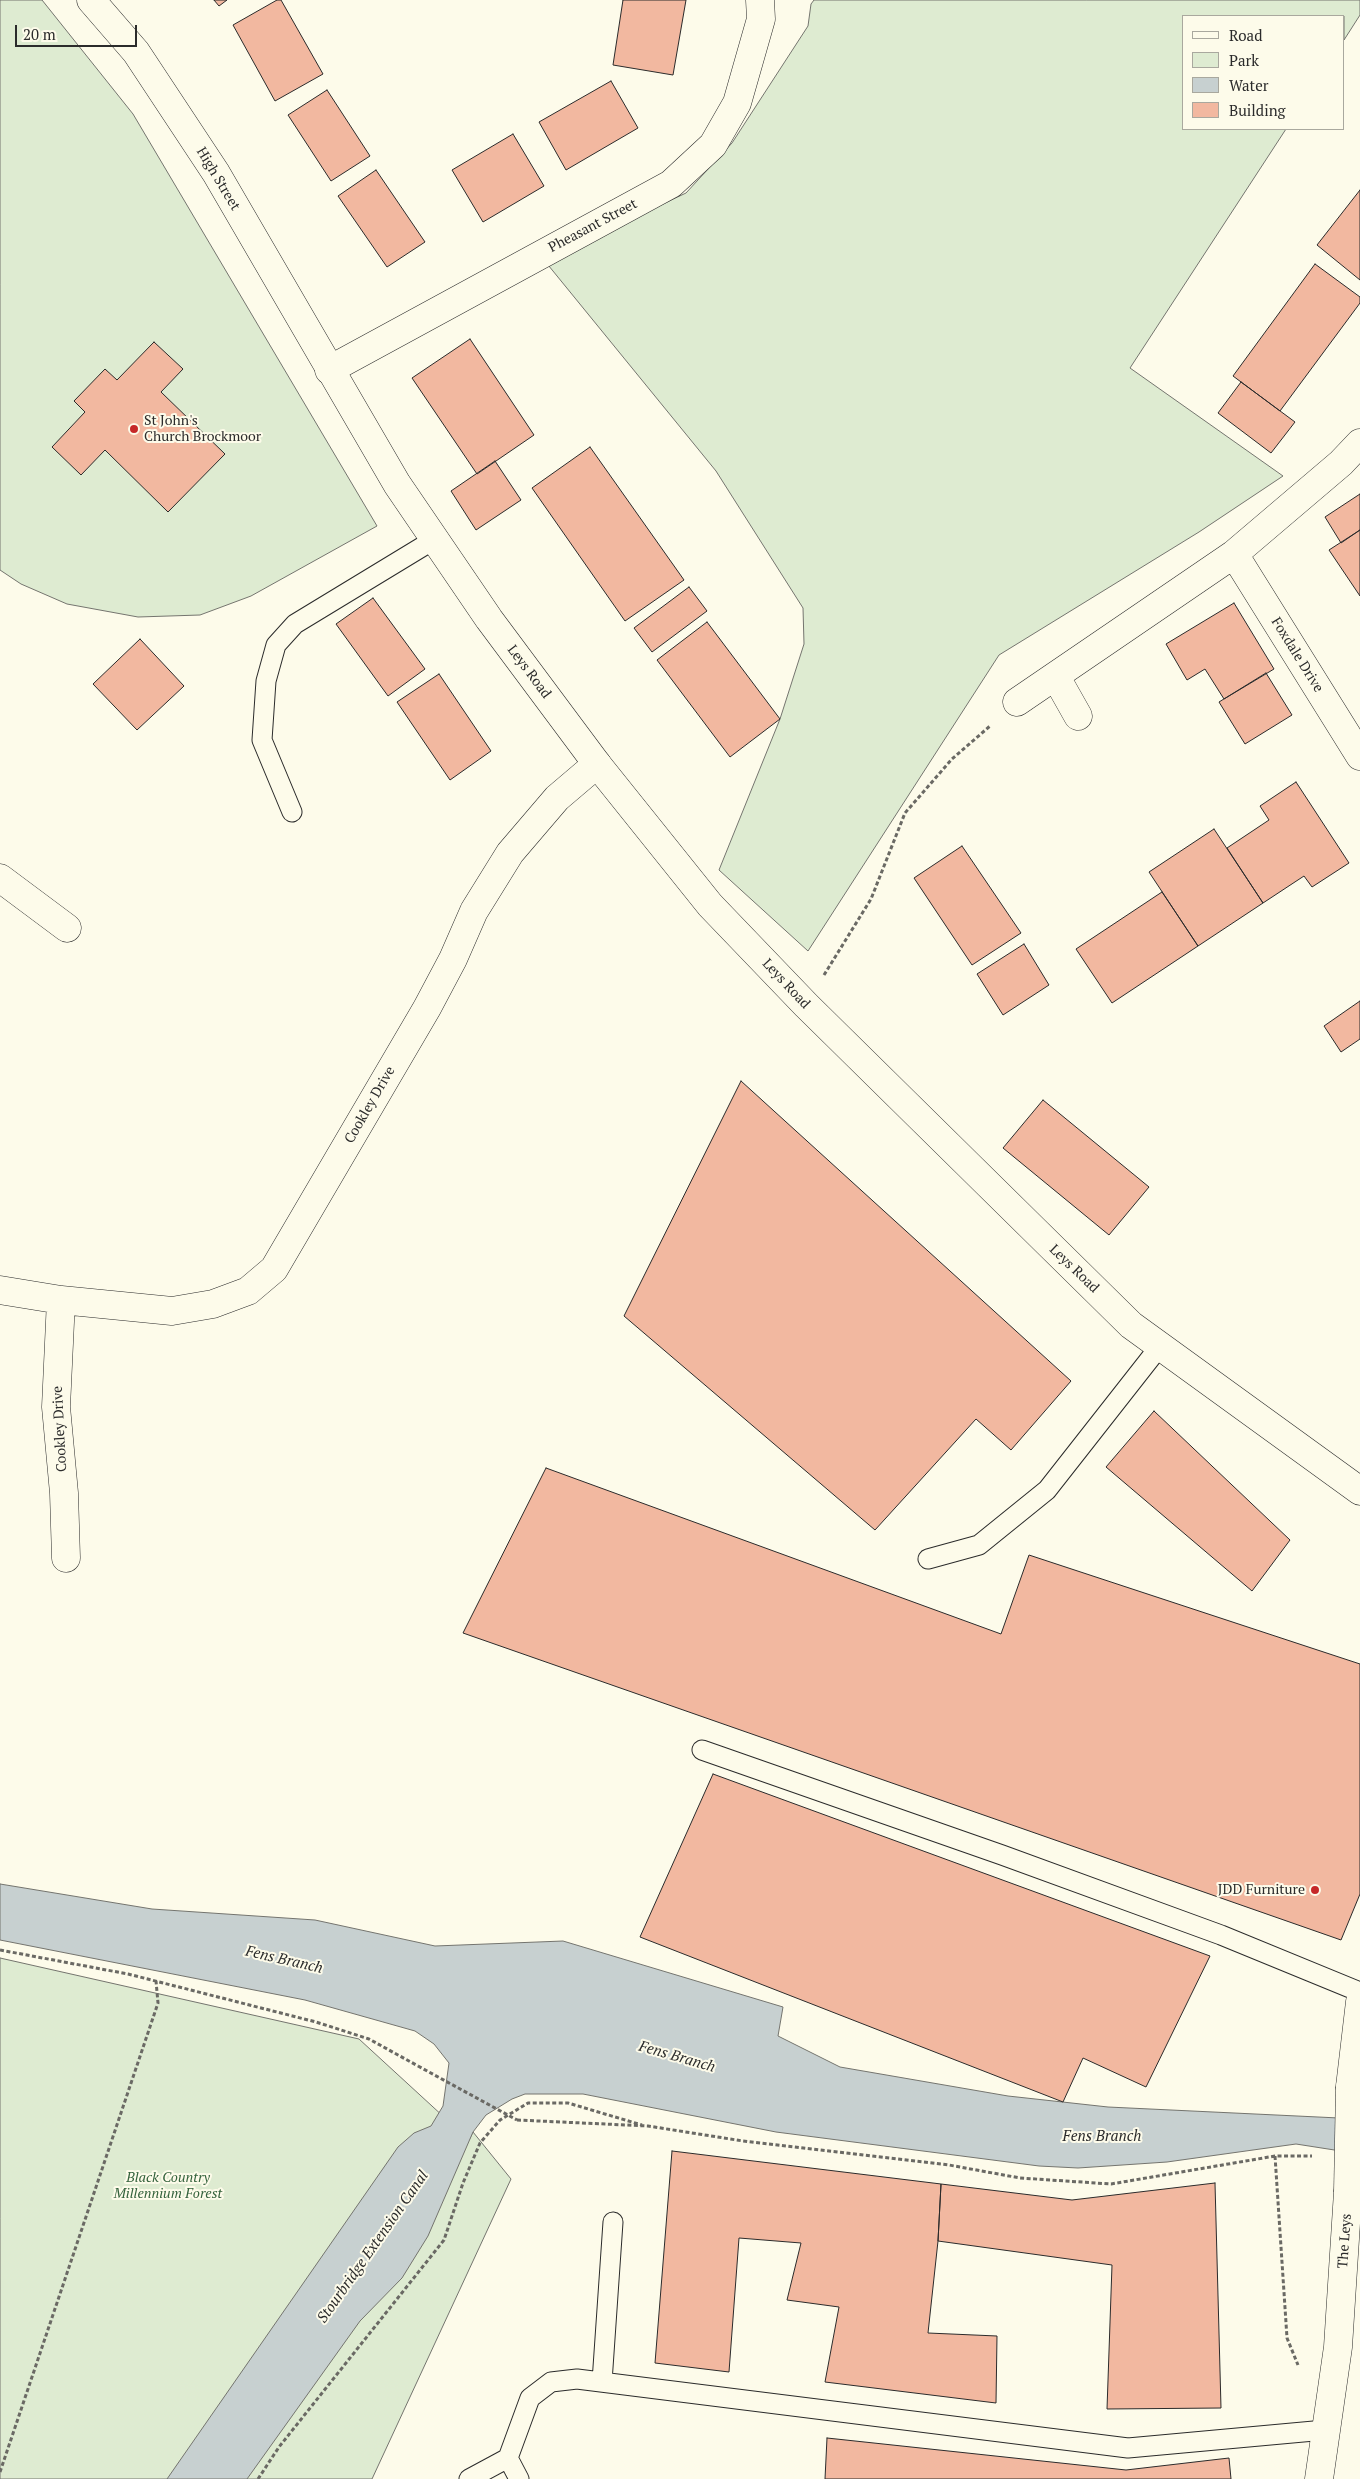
<!DOCTYPE html>
<style>
body{margin:0}
#map{position:relative;width:1360px;height:2479px;overflow:hidden;background:#fdfbea;font-family:"PT Serif",serif}
canvas{display:block}
.legend{position:absolute;left:1182px;top:15px;width:162px;height:115px;box-sizing:border-box;background:#fdfbea;border:1px solid #a9a89e;margin:0;padding:6px 9px;list-style:none;font-size:15px;color:#2b2b2b}
.legend li{display:flex;align-items:center;gap:10px;height:25px}
.legend b{width:25px;border:1px solid #a9a89e}
.scale{position:absolute;left:15px;top:25px;width:122px;height:22px;box-sizing:border-box;border:2px solid #2b2b2b;border-top:0;padding-left:6px;font-size:15px;line-height:18px;white-space:nowrap;color:#2b2b2b;-webkit-text-stroke:4px #fdfbea;paint-order:stroke}
</style>
<div id="map">
<canvas width="1360" height="2479"></canvas>
<ul class="legend">
<li><b style="height:6px;background:#fdfbea"></b>Road</li>
<li><b style="height:14px;background:#deebd1"></b>Park</li>
<li><b style="height:14px;background:#c7d0d0"></b>Water</li>
<li><b style="height:14px;background:#f2b8a0"></b>Building</li>
</ul>
<div class="scale">20 m</div>
</div>
<script>
const g = document.querySelector('canvas').getContext('2d');
g.lineJoin = 'round';
function fillPath(path, color) {
  g.fillStyle = color;
  g.fill(path, 'evenodd');
}
function toPath(rows) {
  const path = new Path2D();
  for (const r of rows) {
    path.moveTo(r[0], r[1]);
    for (let i = 2; i < r.length; i += 2) path.lineTo(r[i], r[i + 1]);
  }
  return path;
}
function stroke(path, color, width, dash) {
  g.strokeStyle = color;
  g.lineWidth = width;
  g.lineCap = dash ? 'butt' : 'round';
  g.setLineDash(dash || []);
  g.stroke(path);
}
function drawText(font, color, halo, rows, align = 'center') {
  g.font = font + ' "PT Serif",serif';
  g.lineWidth = 4;
  g.setLineDash([]);
  g.textBaseline = 'middle';
  g.strokeStyle = halo;
  g.fillStyle = color;
  for (const [text, x, y, turn = 0] of rows) {
    g.save();
    g.translate(x, y);
    g.rotate((+turn || 0) * Math.PI / 180);
    g.textAlign = isNaN(turn) ? turn : align;
    if (halo) g.strokeText(text, 0, 0);
    g.fillText(text, 0, 0);
    g.restore();
  }
}
const green = toPath([
 [0,0,42,0,133,114,377,526,251,596,200,615,138,617,67,604,21,584,0,570,0,0],
 [814,0,1360,0,1360,15,1344,40,1344,16,1184,16,1184,129,1286,129,1130,368,1283,476,1199,532,999,655,808,951,719,870,780,719,804,644,803,608,716,471,544,260,686,193,732,143,808,26,811,4,814,0],
 [0,1958,359,2039,469,2140,473,2132,511,2179,372,2479,0,2479,0,1958]
]);
fillPath(green, '#deebd1');
stroke(green, '#74746e', 1);
const water = toPath([
 [0,1884,152,1909,315,1920,435,1946,563,1941,783,2007,778,2036,840,2067,1008,2096,1108,2107,1360,2119,1360,2154,1296,2144,1167,2162,1078,2168,1039,2166,776,2132,583,2094,525,2094,512,2099,486,2115,473,2132,428,2236,402,2278,360,2321,247,2479,167,2479,398,2147,414,2133,431,2126,443,2106,449,2063,434,2044,415,2031,305,2000,0,1940,0,1884]
]);
fillPath(water, '#c7d0d0');
stroke(water, '#74746e', 1);
const building = toPath([
 [214,0,227,0,219,6,214,0],
 [277,0,281,0,323,74,275,101,233,25,277,0],
 [623,0,686,0,673,75,613,65,623,0],
 [611,81,638,128,566,170,539,122,611,81],
 [327,90,370,156,331,181,288,115,327,90],
 [513,134,544,186,483,222,452,170,513,134],
 [376,170,425,242,387,267,338,196,376,170],
 [1360,190,1360,280,1317,245,1360,190],
 [1315,264,1360,297,1360,303,1280,411,1233,376,1315,264],
 [470,339,534,435,477,474,412,378,470,339],
 [154,342,183,369,161,392,225,454,168,512,105,450,81,475,52,447,85,412,74,401,105,369,117,380,154,342],
 [1241,382,1295,422,1271,453,1218,413,1241,382],
 [590,447,684,580,625,621,532,488,590,447],
 [495,461,521,500,476,530,451,491,495,461],
 [1360,494,1360,530,1341,543,1325,517,1360,494],
 [1360,530,1360,596,1329,550,1360,530],
 [689,587,707,611,652,652,634,628,689,587],
 [373,598,425,669,388,696,336,624,373,598],
 [1234,603,1274,669,1224,699,1205,669,1187,680,1166,644,1234,603],
 [707,622,780,719,730,757,657,660,707,622],
 [140,639,184,686,137,730,93,684,140,639],
 [1266,673,1292,715,1245,744,1219,702,1266,673],
 [439,674,491,751,450,780,397,702,439,674],
 [1296,782,1349,863,1312,887,1304,876,1263,903,1227,848,1269,820,1260,806,1296,782],
 [1214,829,1263,903,1198,946,1149,872,1214,829],
 [962,846,1021,933,972,965,914,878,962,846],
 [1162,892,1198,946,1112,1003,1076,949,1162,892],
 [1024,944,1049,985,1003,1015,977,974,1024,944],
 [1360,1001,1360,1039,1341,1052,1324,1026,1360,1001],
 [741,1081,1071,1381,1011,1450,976,1419,875,1530,624,1316,741,1081],
 [1043,1100,1149,1187,1109,1235,1003,1148,1043,1100],
 [1154,1411,1290,1540,1252,1591,1106,1467,1154,1411],
 [546,1468,1001,1634,1029,1555,1360,1664,1360,1894,1341,1940,463,1633,546,1468],
 [713,1774,1210,1956,1146,2087,1083,2058,1063,2102,640,1937,713,1774],
 [672,2151,941,2184,938,2241,928,2333,997,2336,996,2403,825,2382,839,2307,787,2300,801,2243,739,2238,729,2372,655,2363,672,2151],
 [1215,2183,1221,2408,1107,2409,1112,2265,938,2241,941,2184,1072,2200,1215,2183],
 [827,2438,1126,2470,1229,2458,1231,2479,825,2479,827,2438]
]);
fillPath(building, '#f2b8a0');
stroke(building, '#2b2b2b', 1);
const service = toPath([
 [292,812,262,740,266,681,276,645,295,624,435,539],
 [928,1559,979,1545,1047,1490,1160,1346],
 [702,1750,1002,1855,1221,1935,1360,1992],
 [602,2382,613,2222],
 [469,2479,508,2458],
 [519,2479,508,2458,530,2398,551,2382,577,2379,1128,2448,1325,2430]
]);
const minor = toPath([
 [329,370,671,184,713,145,737,103,761,19,760,0],
 [1234,554,1360,756],
 [1056,677,1078,716],
 [1017,702,1234,554,1341,463,1360,443],
 [0,878,67,928],
 [0,1290,61,1300,172,1311,213,1304,248,1291,274,1269,427,1008,453,959,474,911,510,853,557,798,597,764],
 [61,1300,56,1407,64,1493,66,1558],
 [1350,2087,1360,2002],
 [1319,2479,1338,2347,1348,2192]
]);
const secondary = toPath([
 [91,0,136,52,216,173,397,484,489,619,597,764,710,905,806,1005,1131,1325,1360,1491]
]);
stroke(service, '#2b2b2b', 21);
stroke(minor, '#2b2b2b', 29);
stroke(secondary, '#2b2b2b', 29);
stroke(toPath([
 [824,975,871,899,905,813,952,759,990,726],
 [0,1950,128,1974,316,2022,369,2039,418,2066],
 [517,2120,648,2126,743,2141,949,2165,1020,2178,1111,2184,1275,2156,1312,2156],
 [1275,2156,1287,2338,1298,2365],
 [0,2472,158,2003,156,1981],
 [258,2479,279,2447,444,2240,463,2183,480,2143,500,2120,528,2103,568,2103,642,2125]
]), '#6a6964', 3, [4, 2.5]);
stroke(service, '#fdfbea', 19);
stroke(minor, '#fdfbea', 28);
stroke(secondary, '#fdfbea', 28);
const minorBridge = toPath([
 [1348,2192,1350,2087]
]);
stroke(minorBridge, '#2b2b2b', 29, []);
stroke(toPath([
 [418,2066,517,2120]
]), '#6a6964', 3, [4, 2.5]);
stroke(minorBridge, '#fdfbea', 28);
for (const [x, y, r, color] of [
 [134,429,5,"#c62828"],
 [1315,1890,5,"#c62828"]
]) {
  const dot = new Path2D();
  dot.arc(x, y, r, 0, 2 * Math.PI);
  g.fillStyle = color;
  g.fill(dot);
  stroke(dot, '#fdfbea', 2);
}
drawText('14px', '#2b2b2b', '#fdfbea', [
 ["High Street",218,179,59],
 ["Pheasant Street",593,226,-28],
 ["Foxdale Drive",1297,655,58],
 ["Leys Road",529,672,53],
 ["Leys Road",786,984,47],
 ["Cookley Drive",370,1105,-60],
 ["Leys Road",1074,1269,44],
 ["Cookley Drive",60,1429,-93],
 ["The Leys",1345,2241,-86]
]);
drawText('14px', '#2b2b2b', '#fdfbea', [
 ["St John's",144,421],
 ["Church Brockmoor",144,437],
 ["JDD Furniture",1305,1890,"right"]
], 'left');
drawText('italic 14px', '#34623c', '#fdfbea', [
 ["Black Country",168,2178],
 ["Millennium Forest",168,2194]
]);
drawText('italic 15px', '#2b2b2b', '#fdfbea', [
 ["Fens Branch",284,1960,13],
 ["Fens Branch",677,2057,16],
 ["Fens Branch",1102,2137],
 ["Stourbridge Extension Canal",373,2247,-55]
]);
</script>
